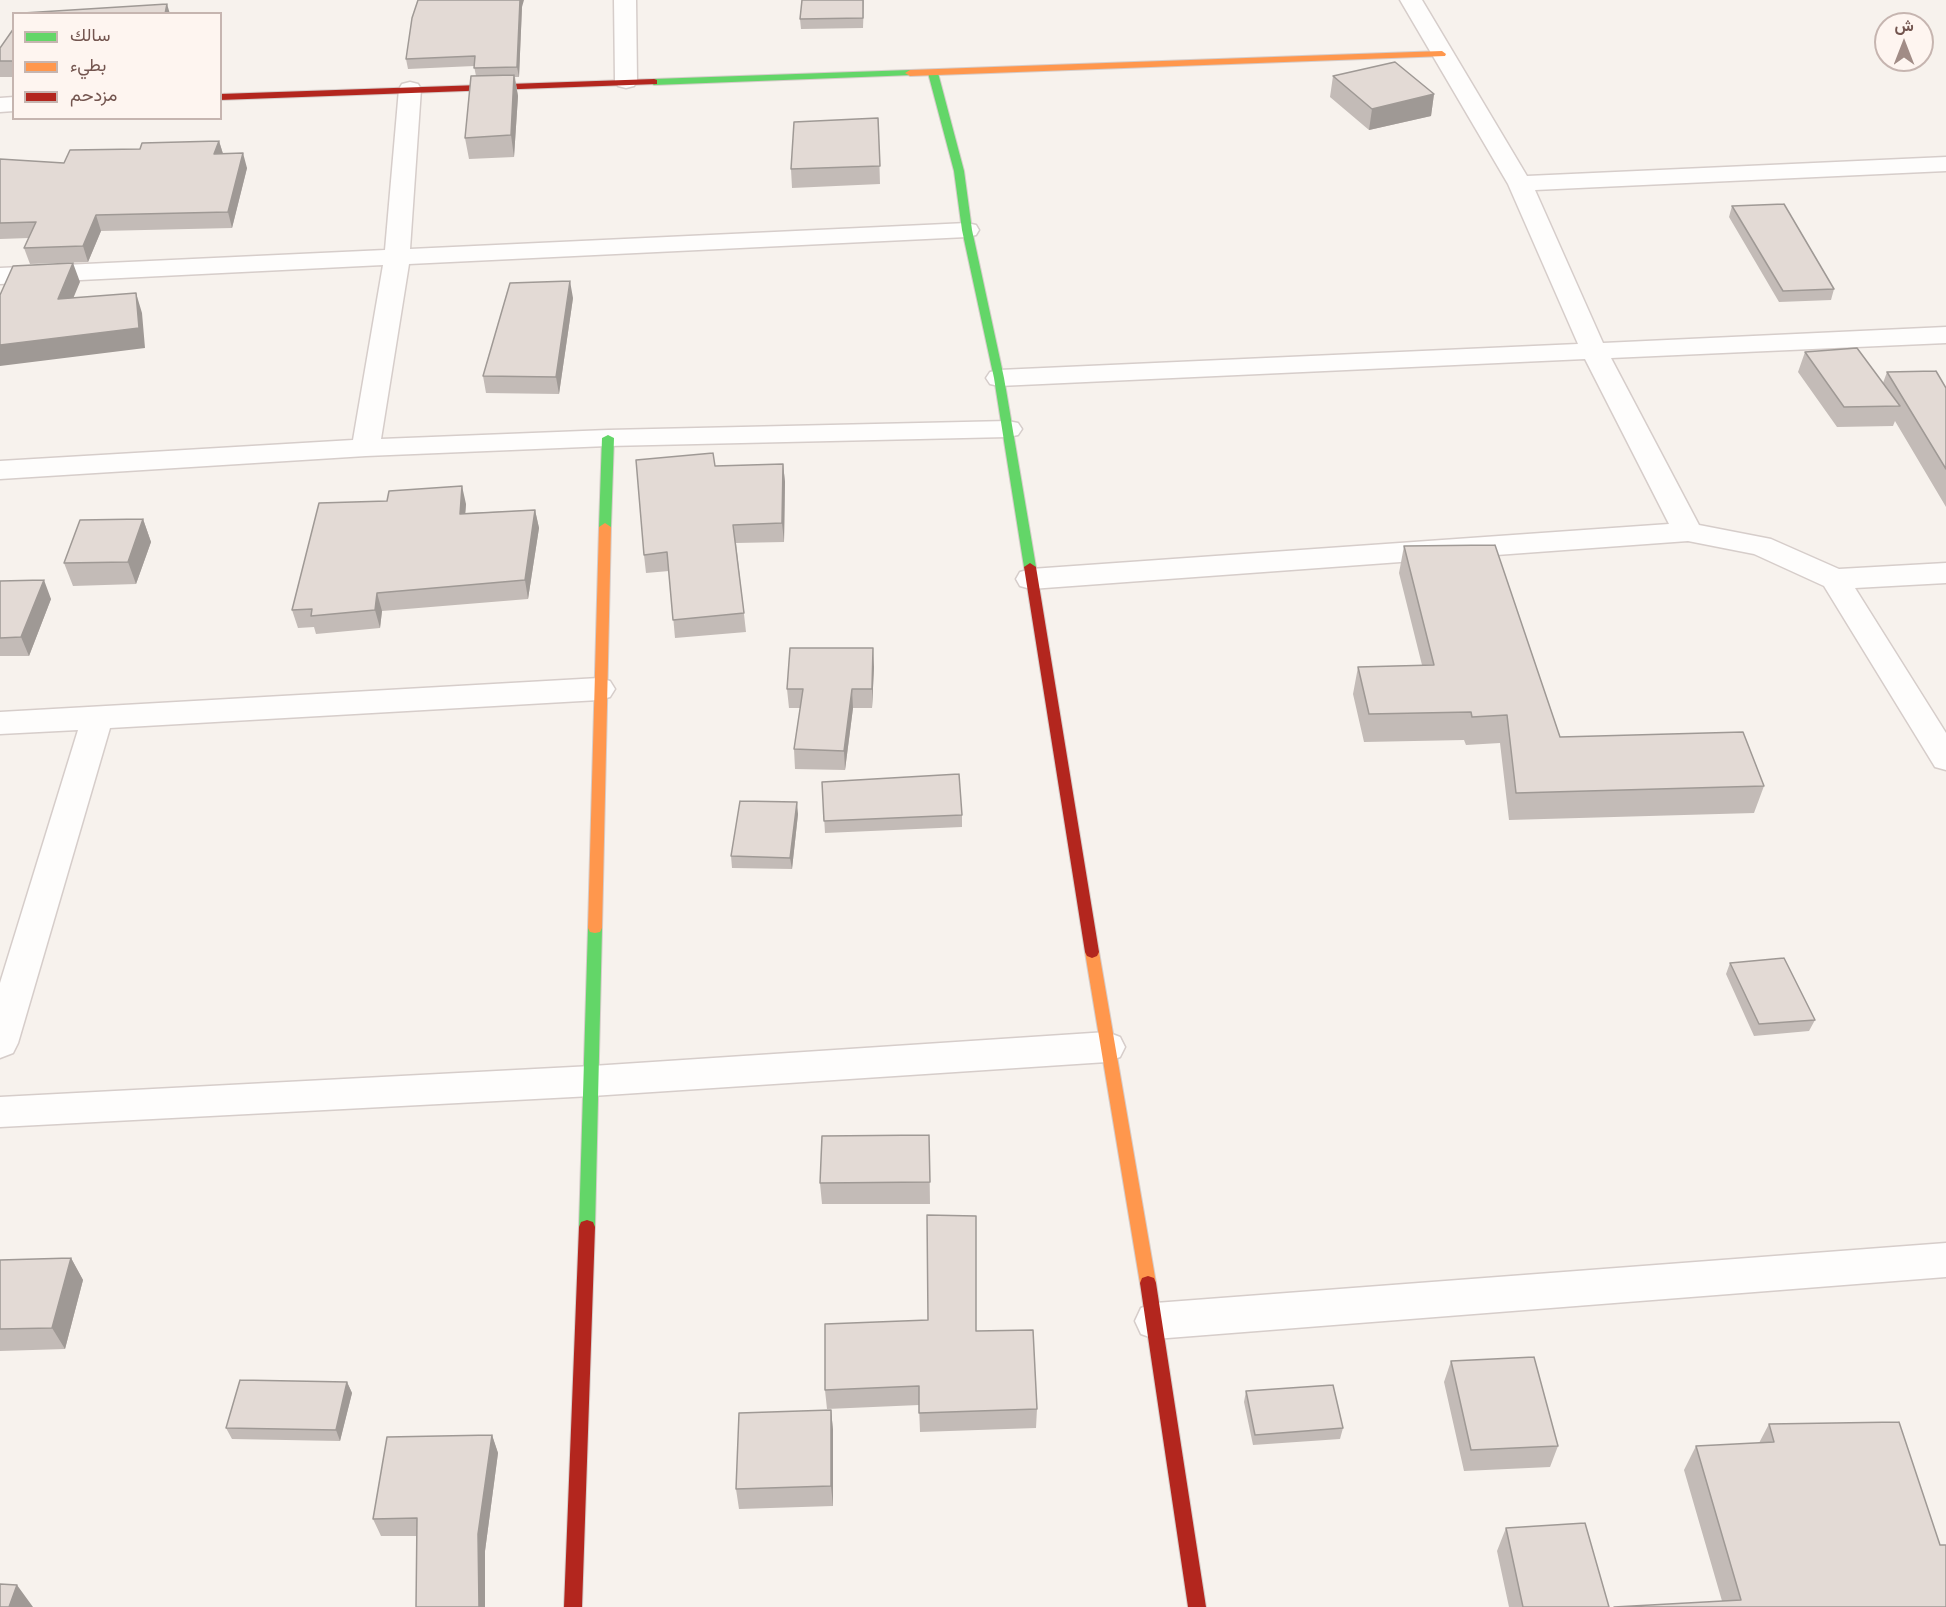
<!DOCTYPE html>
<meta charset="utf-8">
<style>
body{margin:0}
#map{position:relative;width:1946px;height:1607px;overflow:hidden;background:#f7f2ed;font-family:Signika,Vazirmatn,sans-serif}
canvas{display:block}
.legend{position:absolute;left:12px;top:12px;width:210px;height:108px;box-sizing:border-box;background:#fef5f0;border:2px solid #c6b5b0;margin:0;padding:8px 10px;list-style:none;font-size:18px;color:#73554f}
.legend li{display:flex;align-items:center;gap:12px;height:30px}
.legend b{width:30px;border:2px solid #c6b5b0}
.north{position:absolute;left:1874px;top:12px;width:60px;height:60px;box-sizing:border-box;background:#fef5f0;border:2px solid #c6b5b0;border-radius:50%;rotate:0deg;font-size:16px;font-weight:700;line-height:24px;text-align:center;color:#73554f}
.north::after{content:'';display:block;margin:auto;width:21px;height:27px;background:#a18c86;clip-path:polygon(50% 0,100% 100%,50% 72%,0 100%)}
</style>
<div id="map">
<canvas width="1946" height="1607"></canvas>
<ul class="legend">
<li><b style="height:8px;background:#63d668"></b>سالك</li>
<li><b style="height:8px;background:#ff974d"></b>بطيء</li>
<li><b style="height:8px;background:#b3261e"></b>مزدحم</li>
</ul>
<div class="north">ش</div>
</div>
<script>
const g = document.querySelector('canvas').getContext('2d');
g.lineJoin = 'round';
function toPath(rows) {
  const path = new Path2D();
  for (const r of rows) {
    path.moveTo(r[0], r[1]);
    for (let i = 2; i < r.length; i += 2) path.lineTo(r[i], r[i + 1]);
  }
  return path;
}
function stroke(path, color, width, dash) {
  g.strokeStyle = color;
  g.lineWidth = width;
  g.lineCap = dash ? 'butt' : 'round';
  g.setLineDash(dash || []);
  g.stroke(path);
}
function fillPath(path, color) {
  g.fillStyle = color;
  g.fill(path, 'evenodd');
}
const street = toPath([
 [614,0,636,0,637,81,634,86,626,88,618,86,615,81,614,0],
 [1400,0,1422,0,1527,176,1946,157,1946,171,1535,190,1603,343,1946,327,1946,343,1611,358,1699,525,1771,539,1839,569,1946,563,1946,583,1855,588,1946,733,1946,770,1935,767,1824,586,1754,554,1688,541,1031,589,1020,586,1016,579,1020,572,1031,569,1669,524,1585,359,999,386,990,384,986,378,990,372,999,370,1578,344,1508,184,1400,0],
 [410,82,418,84,421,89,410,249,967,223,976,225,979,230,976,235,967,237,409,264,381,439,608,430,1008,421,1018,423,1022,429,1018,435,1008,437,608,446,366,456,0,479,0,461,353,440,383,265,0,284,0,268,385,250,399,89,402,84,410,82],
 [14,97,14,111,0,112,0,98,14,97],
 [599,678,610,681,615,689,610,697,599,700,110,728,18,1043,13,1053,0,1058,0,983,78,730,0,734,0,712,599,678],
 [1107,1032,1120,1037,1125,1047,1120,1057,1107,1062,592,1096,0,1127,0,1097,592,1066,1107,1032],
 [1946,1243,1946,1277,1155,1339,1141,1334,1135,1321,1141,1308,1155,1303,1946,1243]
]);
const fast = toPath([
 [910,70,915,73,913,75,654,85,649,82,654,79,910,70],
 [933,70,938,73,964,171,972,230,1004,378,1036,567,1030,571,1024,567,994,378,962,230,954,171,928,73,933,70],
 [608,435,614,438,611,527,605,531,599,527,602,438,608,435],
 [595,923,600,924,602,928,595,1227,593,1232,587,1234,581,1232,579,1227,588,928,590,924,595,923]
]);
const slow = toPath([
 [1442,51,1446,54,1445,56,910,76,905,73,910,70,1442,51],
 [605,523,611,527,602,928,600,932,595,933,590,932,588,928,599,527,605,523],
 [1092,946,1097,948,1099,952,1156,1283,1154,1288,1148,1290,1142,1288,1140,1283,1085,952,1087,948,1092,946]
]);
const jam = toPath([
 [654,79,657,80,657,84,220,100,220,94,654,79],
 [1030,563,1036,567,1099,952,1097,956,1092,958,1087,956,1085,952,1024,567,1030,563],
 [587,1220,593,1222,595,1227,582,1607,564,1607,579,1227,581,1222,587,1220],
 [1148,1276,1154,1278,1156,1283,1206,1607,1188,1607,1140,1283,1142,1278,1148,1276]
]);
stroke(street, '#d6cdca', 3);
stroke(fast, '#d6cdca', 2);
stroke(slow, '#d6cdca', 2);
stroke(jam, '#d6cdca', 2);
fillPath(street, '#fefdfc');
fillPath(fast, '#63d668');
fillPath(slow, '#ff974d');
fillPath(jam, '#b3261e');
fillPath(toPath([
 [802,0,864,0,863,28,801,29,800,19],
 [522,7,519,77,515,77,518,96,514,157,469,159,465,138,476,76,474,66,408,69,406,59],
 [14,28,14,77,0,77,0,48],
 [1333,76,1434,94,1431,116,1369,130,1330,97],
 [878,118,880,184,792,188,791,169],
 [219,141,223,154,247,168,232,228,101,231,88,262,30,264,24,248,29,238,0,239,0,159,64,163,140,149],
 [1732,206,1834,289,1831,300,1779,302,1729,217],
 [573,298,559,394,486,393,483,376],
 [1805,352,1883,383,1887,372,1946,388,1946,507,1895,421,1893,426,1837,427,1798,372],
 [783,464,785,482,784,542,736,543,746,632,675,638,669,571,646,573,644,555,715,466],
 [466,504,465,513,535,510,539,528,528,599,382,611,380,628,316,634,314,627,298,628,292,610],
 [143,519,151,542,136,584,73,586,64,563],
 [1404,546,1560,737,1764,786,1754,813,1509,820,1500,743,1466,745,1464,740,1364,742,1353,694,1358,667,1422,665,1399,573],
 [0,581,51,599,29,656,0,656],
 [874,667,872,708,853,708,845,770,795,769,794,749,800,708,789,708,787,689],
 [822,782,962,815,962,827,825,833],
 [798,814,792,869,732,868,731,856],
 [1730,963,1815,1020,1809,1031,1754,1036,1726,974],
 [929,1135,930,1204,822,1204,820,1183],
 [71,1258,83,1280,65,1349,0,1351,0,1260],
 [976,1331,1037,1409,1036,1428,920,1432,919,1405,827,1409,825,1390],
 [1451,1361,1558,1446,1550,1467,1464,1471,1444,1382],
 [347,1382,352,1393,340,1441,232,1439,226,1428],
 [1246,1391,1343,1428,1340,1439,1253,1445,1244,1402],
 [831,1410,833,1430,833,1506,739,1509,736,1489],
 [1769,1424,1940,1545,1946,1607,1722,1601,1684,1470,1696,1446,1759,1443],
 [492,1435,498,1453,485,1551,417,1536,381,1536,373,1519],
 [1506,1528,1609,1607,1509,1607,1497,1551]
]), '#c3bbb7');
fillPath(toPath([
 [520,0,524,0,522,7,519,77,517,67],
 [167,4,170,14,165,14],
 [514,75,518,96,514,157,511,135],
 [1434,94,1431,116,1369,130,1372,109],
 [219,141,224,157,214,154],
 [243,153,247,168,232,228,228,212],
 [96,215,101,231,88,262,83,246],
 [73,263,80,282,65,318,58,299],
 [570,281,573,298,559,394,556,377],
 [136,293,142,313,145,348,0,366,0,345],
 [783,464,785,482,784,542,782,523],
 [462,486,466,504,464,532,460,514],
 [535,510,539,528,528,599,525,580],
 [143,519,151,542,136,584,128,562],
 [44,580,51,599,29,656,21,637],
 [377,593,382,611,380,628,375,610],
 [873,648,874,667,872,708,872,689],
 [852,689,853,708,845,770,844,751],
 [797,802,798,814,792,869,790,858],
 [71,1258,83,1280,65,1349,52,1328],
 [347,1382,352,1393,340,1441,336,1430],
 [831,1410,833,1430,833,1506,831,1486],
 [492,1435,498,1453,485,1551,485,1607,479,1607,478,1534],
 [17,1585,33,1607,9,1607]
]), '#9f9995');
const building = toPath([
 [418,0,520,0,517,67,474,68,475,56,406,59,412,18,418,0],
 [802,0,863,0,863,18,800,19,802,0],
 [167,4,165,14,23,14,23,13,167,4],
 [14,28,14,61,0,61,0,48,14,28],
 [1395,62,1434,94,1372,109,1333,76,1395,62],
 [514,75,511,135,465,138,471,76,514,75],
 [878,118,880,166,791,169,794,122,878,118],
 [219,141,214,154,243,153,228,212,96,215,83,246,24,248,36,222,0,223,0,159,64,163,70,150,140,149,142,143,219,141],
 [1784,204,1834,289,1783,291,1732,206,1784,204],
 [73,263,58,299,136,293,139,328,0,345,0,295,13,266,73,263],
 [570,281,556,377,483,376,510,283,570,281],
 [1857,348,1900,406,1844,407,1805,352,1857,348],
 [1936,371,1946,388,1946,469,1887,372,1936,371],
 [713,453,715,466,783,464,782,523,733,525,744,613,673,620,667,552,644,555,636,460,713,453],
 [462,486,460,514,535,510,525,580,377,593,375,610,311,616,312,609,292,610,319,503,387,501,389,491,462,486],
 [143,519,128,562,64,563,80,520,143,519],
 [1495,545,1560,737,1743,732,1764,786,1516,793,1507,715,1472,717,1471,712,1369,714,1358,667,1434,665,1404,546,1495,545],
 [44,580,21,637,0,638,0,581,44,580],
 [790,648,873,648,872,689,852,689,844,751,794,749,803,689,787,689,790,648],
 [959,774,962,815,824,821,822,782,959,774],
 [740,801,797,802,790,858,731,856,740,801],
 [1784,958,1815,1020,1759,1024,1730,963,1784,958],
 [929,1135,930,1182,820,1183,822,1136,929,1135],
 [927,1215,976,1216,976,1331,1033,1330,1037,1409,919,1413,919,1386,825,1390,825,1324,928,1320,927,1215],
 [71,1258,52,1328,0,1329,0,1260,71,1258],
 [1534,1357,1558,1446,1471,1450,1451,1361,1534,1357],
 [240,1380,347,1382,336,1430,226,1428,240,1380],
 [1333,1385,1343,1428,1255,1435,1246,1391,1333,1385],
 [831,1410,831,1486,736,1489,739,1413,831,1410],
 [1899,1422,1940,1545,1946,1545,1946,1607,1614,1607,1741,1600,1696,1446,1774,1442,1769,1424,1899,1422],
 [492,1435,478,1534,479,1607,416,1607,417,1518,373,1519,387,1437,492,1435],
 [1585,1523,1609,1607,1523,1607,1506,1528,1585,1523],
 [0,1584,17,1585,9,1607,0,1607,0,1584]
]);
fillPath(building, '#e3dad5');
stroke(building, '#9f9995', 1.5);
</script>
